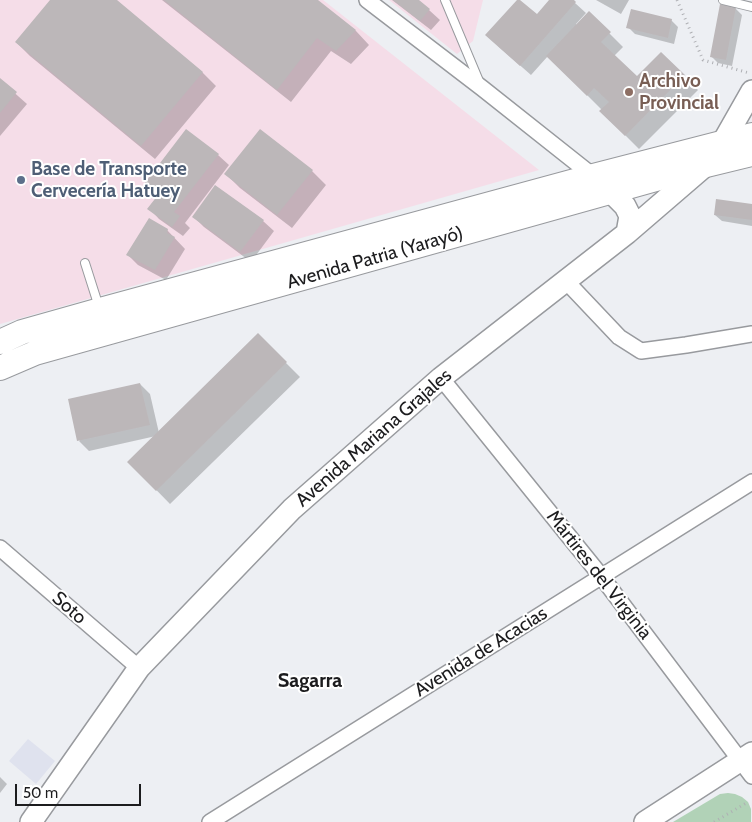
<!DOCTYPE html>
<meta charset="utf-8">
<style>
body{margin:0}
#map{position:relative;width:752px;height:822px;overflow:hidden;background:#edeff3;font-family:Cabin,sans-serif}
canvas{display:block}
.scale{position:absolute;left:15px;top:784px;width:126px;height:22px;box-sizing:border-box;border:2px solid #1c1c1e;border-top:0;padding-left:6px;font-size:15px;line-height:18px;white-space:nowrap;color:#1c1c1e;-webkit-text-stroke:4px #fff;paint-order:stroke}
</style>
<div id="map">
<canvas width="752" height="822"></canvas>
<div class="scale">50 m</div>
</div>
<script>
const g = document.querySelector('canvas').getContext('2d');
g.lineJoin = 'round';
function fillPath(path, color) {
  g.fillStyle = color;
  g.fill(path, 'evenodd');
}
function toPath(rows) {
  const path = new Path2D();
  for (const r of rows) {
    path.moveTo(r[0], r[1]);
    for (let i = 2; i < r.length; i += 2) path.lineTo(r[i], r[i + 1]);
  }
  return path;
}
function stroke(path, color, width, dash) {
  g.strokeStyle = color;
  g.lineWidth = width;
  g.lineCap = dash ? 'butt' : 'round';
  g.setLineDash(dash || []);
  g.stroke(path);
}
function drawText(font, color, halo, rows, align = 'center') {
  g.font = font + ' Cabin,sans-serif';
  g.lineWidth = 4;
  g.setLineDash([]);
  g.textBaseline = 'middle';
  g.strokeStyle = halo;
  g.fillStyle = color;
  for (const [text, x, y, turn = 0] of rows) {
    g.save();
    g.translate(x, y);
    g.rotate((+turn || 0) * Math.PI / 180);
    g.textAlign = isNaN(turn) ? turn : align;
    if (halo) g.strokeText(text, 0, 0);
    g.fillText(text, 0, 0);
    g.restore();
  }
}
fillPath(toPath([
 [28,739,55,761,36,784,9,761]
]), '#dfe2ee');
fillPath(toPath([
 [0,0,323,0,539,170,0,324],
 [389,0,483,0,473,41,457,54]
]), '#f5dde8');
fillPath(toPath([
 [728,793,735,794,742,797,748,802,751,809,751,822,673,822,720,794]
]), '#b1d2b7');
fillPath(toPath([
 [52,0,115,0,202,72,216,86,155,159,30,56,16,42],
 [162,0,316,0,356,31,369,45,351,64,331,51,291,102],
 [392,0,417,0,429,10,440,20,431,30],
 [551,0,572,0,575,3,586,13,576,24,577,26,589,13,623,47,614,56,637,78,661,53,698,90,639,149,601,111,602,110,548,56,531,75,498,46,537,16],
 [596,0,629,0,621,14],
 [735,8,742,15,732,66,718,63,711,56],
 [671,20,678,27,674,44,635,34,628,27],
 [0,80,27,104,0,136],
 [218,155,229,165,185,223,190,228,183,236,159,219,149,208,159,196,145,184],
 [312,171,326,185,292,228,240,188,226,174],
 [752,205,752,226,722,221,715,215],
 [194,217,263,221,274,231,251,262,204,227],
 [167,230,185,249,166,280,138,265,128,255],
 [258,335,300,377,170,504,129,462,156,436,89,451,79,441,140,384,150,394,159,433],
 [0,777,7,784,0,793]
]), '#0003');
fillPath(toPath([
 [50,0,117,0,203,72,141,146,15,42],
 [164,0,318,0,356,30,336,51,317,38,277,90],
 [393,0,419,0,430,9,420,21],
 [517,0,520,0,537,14,549,0,574,0,576,2,520,66,485,35],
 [720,4,736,7,726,60,710,57],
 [631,9,672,19,668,38,626,28],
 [589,11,611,32,601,42,637,76,661,52,685,75,625,136,599,111,609,102,594,88,587,96,546,56],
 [0,78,17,92,0,113],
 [186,129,219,154,174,212,180,216,172,227,147,209,158,195,144,184],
 [260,129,313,170,277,215,224,174],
 [215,185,264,220,240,252,192,217],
 [716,199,752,204,752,220,714,215],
 [149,218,168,229,167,233,175,237,155,270,126,255],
 [258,333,287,362,156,491,127,462],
 [140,383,150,425,77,441,68,399]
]), '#bcb7b9');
const lane = toPath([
 [445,0,479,81],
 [723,0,752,7],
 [85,263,99,307]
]);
const street = toPath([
 [367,0,482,88,593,176],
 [565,280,619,337,641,351,686,345,752,334],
 [441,378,601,576,752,776],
 [0,548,139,668],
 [210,822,752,482]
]);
const secondary = toPath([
 [611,192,625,206,630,216,627,233],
 [31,822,139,668,292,509,441,378,627,233,706,165,723,142,752,91],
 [645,822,752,753]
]);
const primary = toPath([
 [0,342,22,332,100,310,593,176,752,135],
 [0,368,35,353,706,165,752,154]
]);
stroke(lane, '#989a9e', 10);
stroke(street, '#989a9e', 18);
stroke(secondary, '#989a9e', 24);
stroke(primary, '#989a9e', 26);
stroke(toPath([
 [677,0,703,60,749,73],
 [714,822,748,802]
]), '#aeafb3', 3, [1, 4]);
stroke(lane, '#fff', 8);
stroke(street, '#fff', 15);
stroke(secondary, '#fff', 21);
stroke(primary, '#fff', 24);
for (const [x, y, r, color] of [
 [629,92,5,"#8d6e63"],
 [21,180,5,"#5c6f8a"]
]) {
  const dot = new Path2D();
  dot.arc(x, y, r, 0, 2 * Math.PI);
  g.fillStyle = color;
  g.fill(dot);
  stroke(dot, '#fff', 2);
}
drawText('bold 19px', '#785e54', '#fff', [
 ["Archivo",639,81],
 ["Provincial",639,103]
], 'left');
drawText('bold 19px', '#4e5e75', '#fff', [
 ["Base de Transporte",31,169],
 ["Cervecería Hatuey",31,191]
], 'left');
drawText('19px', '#1c1c1e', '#fff', [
 ["Avenida Patria (Yarayó)",375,258,-16],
 ["Avenida Mariana Grajales",374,438,-41],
 ["Mártires del Virginia",599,575,52],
 ["Soto",69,608,41],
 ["Avenida de Acacias",481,652,-32]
]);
drawText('bold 20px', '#1c1c1e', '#fff', [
 ["Sagarra",310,681]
]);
</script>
